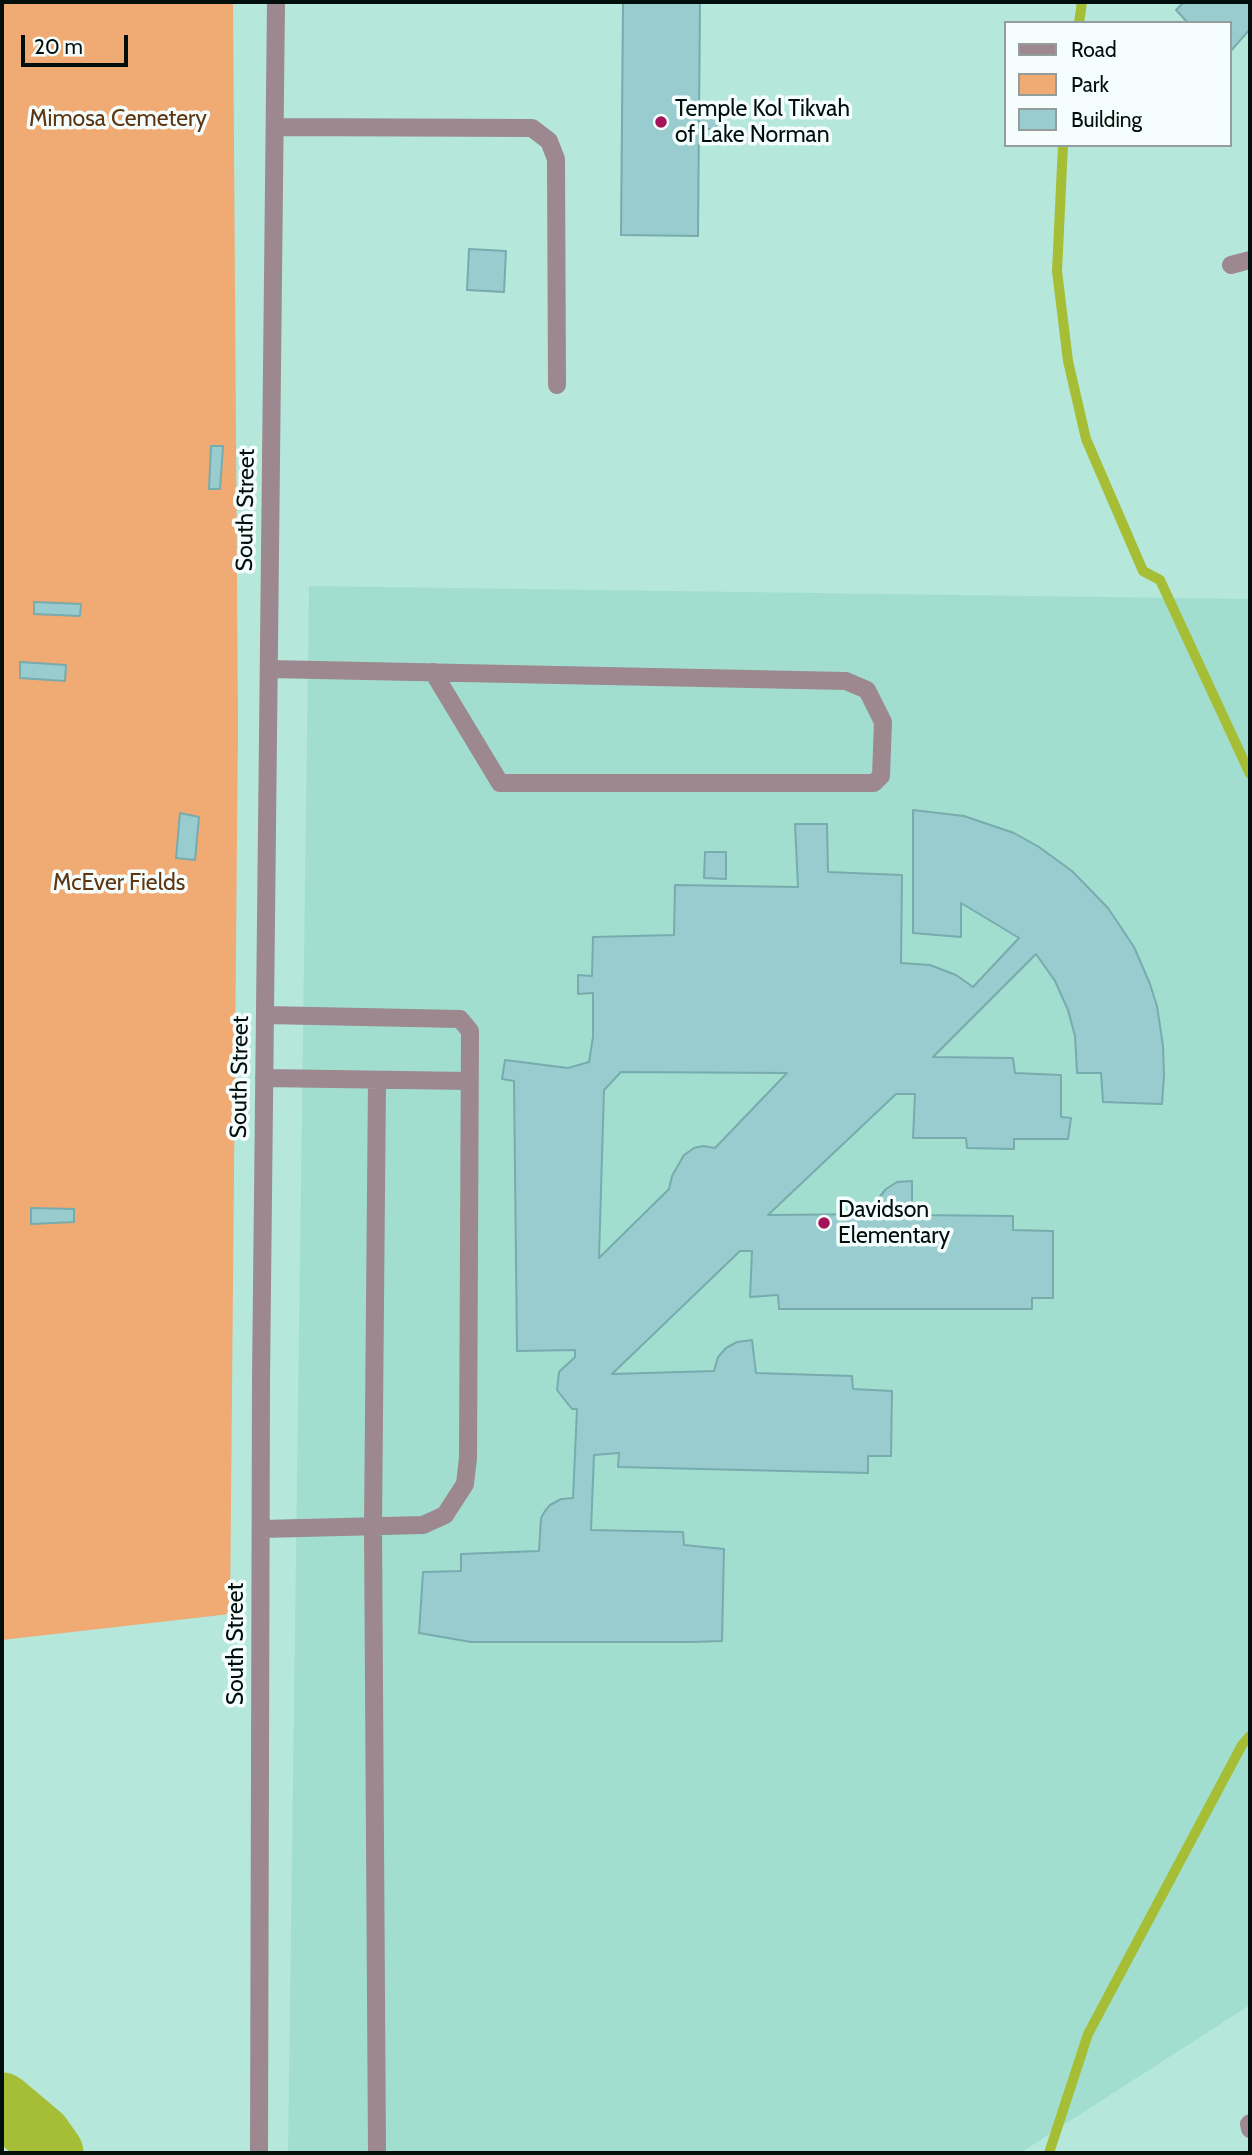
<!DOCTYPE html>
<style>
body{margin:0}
#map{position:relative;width:1252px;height:2155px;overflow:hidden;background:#b5e7db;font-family:Cabin,sans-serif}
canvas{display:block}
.frame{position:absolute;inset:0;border:4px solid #000f0c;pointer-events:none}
.legend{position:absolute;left:1004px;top:21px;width:228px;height:126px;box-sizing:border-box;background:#f5fefc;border:2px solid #939e9c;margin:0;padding:9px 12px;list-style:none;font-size:21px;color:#000f0c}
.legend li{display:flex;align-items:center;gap:14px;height:35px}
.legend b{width:35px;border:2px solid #939e9c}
.scale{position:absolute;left:21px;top:35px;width:107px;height:32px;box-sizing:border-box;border:4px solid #000f0c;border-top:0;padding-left:9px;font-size:21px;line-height:24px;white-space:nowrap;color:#000f0c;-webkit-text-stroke:5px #f5fefc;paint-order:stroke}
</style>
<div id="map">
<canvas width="1252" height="2155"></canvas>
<div class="frame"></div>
<ul class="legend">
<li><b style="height:9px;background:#9c888e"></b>Road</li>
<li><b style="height:19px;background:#f0aa73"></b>Park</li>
<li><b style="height:19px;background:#98ccce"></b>Building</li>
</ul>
<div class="scale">20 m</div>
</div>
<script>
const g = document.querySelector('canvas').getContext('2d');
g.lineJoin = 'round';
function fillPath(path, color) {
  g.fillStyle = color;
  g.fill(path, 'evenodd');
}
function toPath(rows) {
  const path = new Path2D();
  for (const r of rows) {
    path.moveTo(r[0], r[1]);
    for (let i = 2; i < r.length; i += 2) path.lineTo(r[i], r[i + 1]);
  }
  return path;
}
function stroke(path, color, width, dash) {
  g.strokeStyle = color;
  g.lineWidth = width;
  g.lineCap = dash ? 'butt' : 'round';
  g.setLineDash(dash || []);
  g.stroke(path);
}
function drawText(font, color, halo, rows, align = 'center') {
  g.font = font + ' Cabin,sans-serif';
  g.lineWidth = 7;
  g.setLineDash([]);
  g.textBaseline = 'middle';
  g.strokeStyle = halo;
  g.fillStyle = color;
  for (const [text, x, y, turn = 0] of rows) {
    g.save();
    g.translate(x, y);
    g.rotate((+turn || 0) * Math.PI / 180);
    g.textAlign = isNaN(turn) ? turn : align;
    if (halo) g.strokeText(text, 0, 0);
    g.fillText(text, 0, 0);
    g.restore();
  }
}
fillPath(toPath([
 [309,586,1250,599,1250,2005,1020,2153,288,2153]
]), '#a2ded0');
fillPath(toPath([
 [2,2,233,2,238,727,230,1614,2,1640]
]), '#f0aa73');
stroke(toPath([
 [1079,23,1082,2],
 [1063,145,1057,271,1068,361,1086,439,1143,571,1160,580,1250,774],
 [1049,2153,1088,2034,1242,1745,1250,1736]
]), '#a6bd36', 10);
stroke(toPath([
 [2,2104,40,2136,52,2153]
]), '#a6bd36', 63);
const building = toPath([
 [623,2,700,2,698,236,621,235,623,2],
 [1184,2,1250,2,1250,29,1229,53,1229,23,1188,23,1176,10,1184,2],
 [699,114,717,114,717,129,699,129,699,114],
 [469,249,506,251,504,292,467,290,469,249],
 [211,446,223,446,220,489,209,489,211,446],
 [34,602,81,604,80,616,34,614,34,602],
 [20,662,66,665,65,681,20,678,20,662],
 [913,810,964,816,1014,833,1039,847,1072,871,1108,908,1134,947,1150,984,1157,1006,1163,1046,1164,1075,1162,1104,1103,1102,1101,1073,1077,1073,1075,1036,1068,1010,1055,981,1036,954,933,1057,1013,1058,1015,1073,1061,1075,1061,1117,1071,1118,1068,1139,1014,1139,1014,1149,967,1148,966,1138,913,1138,915,1094,896,1094,768,1215,873,1214,877,1200,886,1189,897,1182,912,1181,912,1215,1013,1216,1013,1230,1053,1231,1053,1298,1032,1298,1032,1309,779,1309,778,1295,750,1297,752,1251,740,1251,612,1374,714,1371,718,1357,726,1348,737,1342,752,1340,756,1373,852,1376,853,1389,892,1391,891,1456,868,1456,868,1473,618,1467,619,1453,594,1455,591,1530,683,1532,684,1545,724,1549,722,1641,693,1642,471,1642,419,1633,423,1572,461,1571,461,1554,539,1551,541,1518,545,1511,550,1505,561,1499,573,1498,577,1409,572,1409,557,1390,559,1372,575,1357,575,1350,517,1351,514,1081,502,1079,505,1060,568,1068,589,1062,593,1037,593,993,578,994,578,975,592,976,593,937,674,935,675,885,798,887,795,824,827,824,828,872,902,875,901,963,930,965,956,975,973,987,1019,938,961,903,961,937,913,933,913,810],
 [621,1072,787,1073,715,1148,703,1146,694,1148,684,1155,672,1176,669,1189,599,1258,604,1090,621,1072],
 [180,813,199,817,195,860,176,858,180,813],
 [705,852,726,852,726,879,704,878,705,852],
 [31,1208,74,1209,74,1222,31,1224,31,1208]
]);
fillPath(building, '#98ccce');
stroke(building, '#77abad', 2);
stroke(toPath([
 [275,127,532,128,549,141,556,159,557,385],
 [1231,265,1250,260],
 [269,669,846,681,867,690,883,722,881,776,874,783,500,783,433,672],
 [264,1078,469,1081],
 [377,1080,373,1527,377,2153],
 [262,1529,423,1525,445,1515,465,1484,468,1458,470,1031,460,1019,265,1015],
 [1250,2123,1249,2124,1250,2129],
 [259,2153,261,1378,276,2]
]), '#9c888e', 18);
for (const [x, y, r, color] of [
 [661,122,7,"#a31459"],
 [824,1223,7,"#a31459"]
]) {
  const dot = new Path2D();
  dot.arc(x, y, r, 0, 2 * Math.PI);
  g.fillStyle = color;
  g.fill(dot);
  stroke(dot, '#f5fefc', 2.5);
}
drawText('23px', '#000f0c', '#f5fefc', [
 ["Temple Kol Tikvah",675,109],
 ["of Lake Norman",675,135],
 ["Davidson",838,1210],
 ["Elementary",838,1236]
], 'left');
drawText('23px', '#5e3612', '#f5fefc', [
 ["Mimosa Cemetery",118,119],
 ["McEver Fields",119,883]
]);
drawText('23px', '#000f0c', '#f5fefc', [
 ["South Street",246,510,-89],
 ["South Street",240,1077,-89],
 ["South Street",236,1644,-90]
]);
</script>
